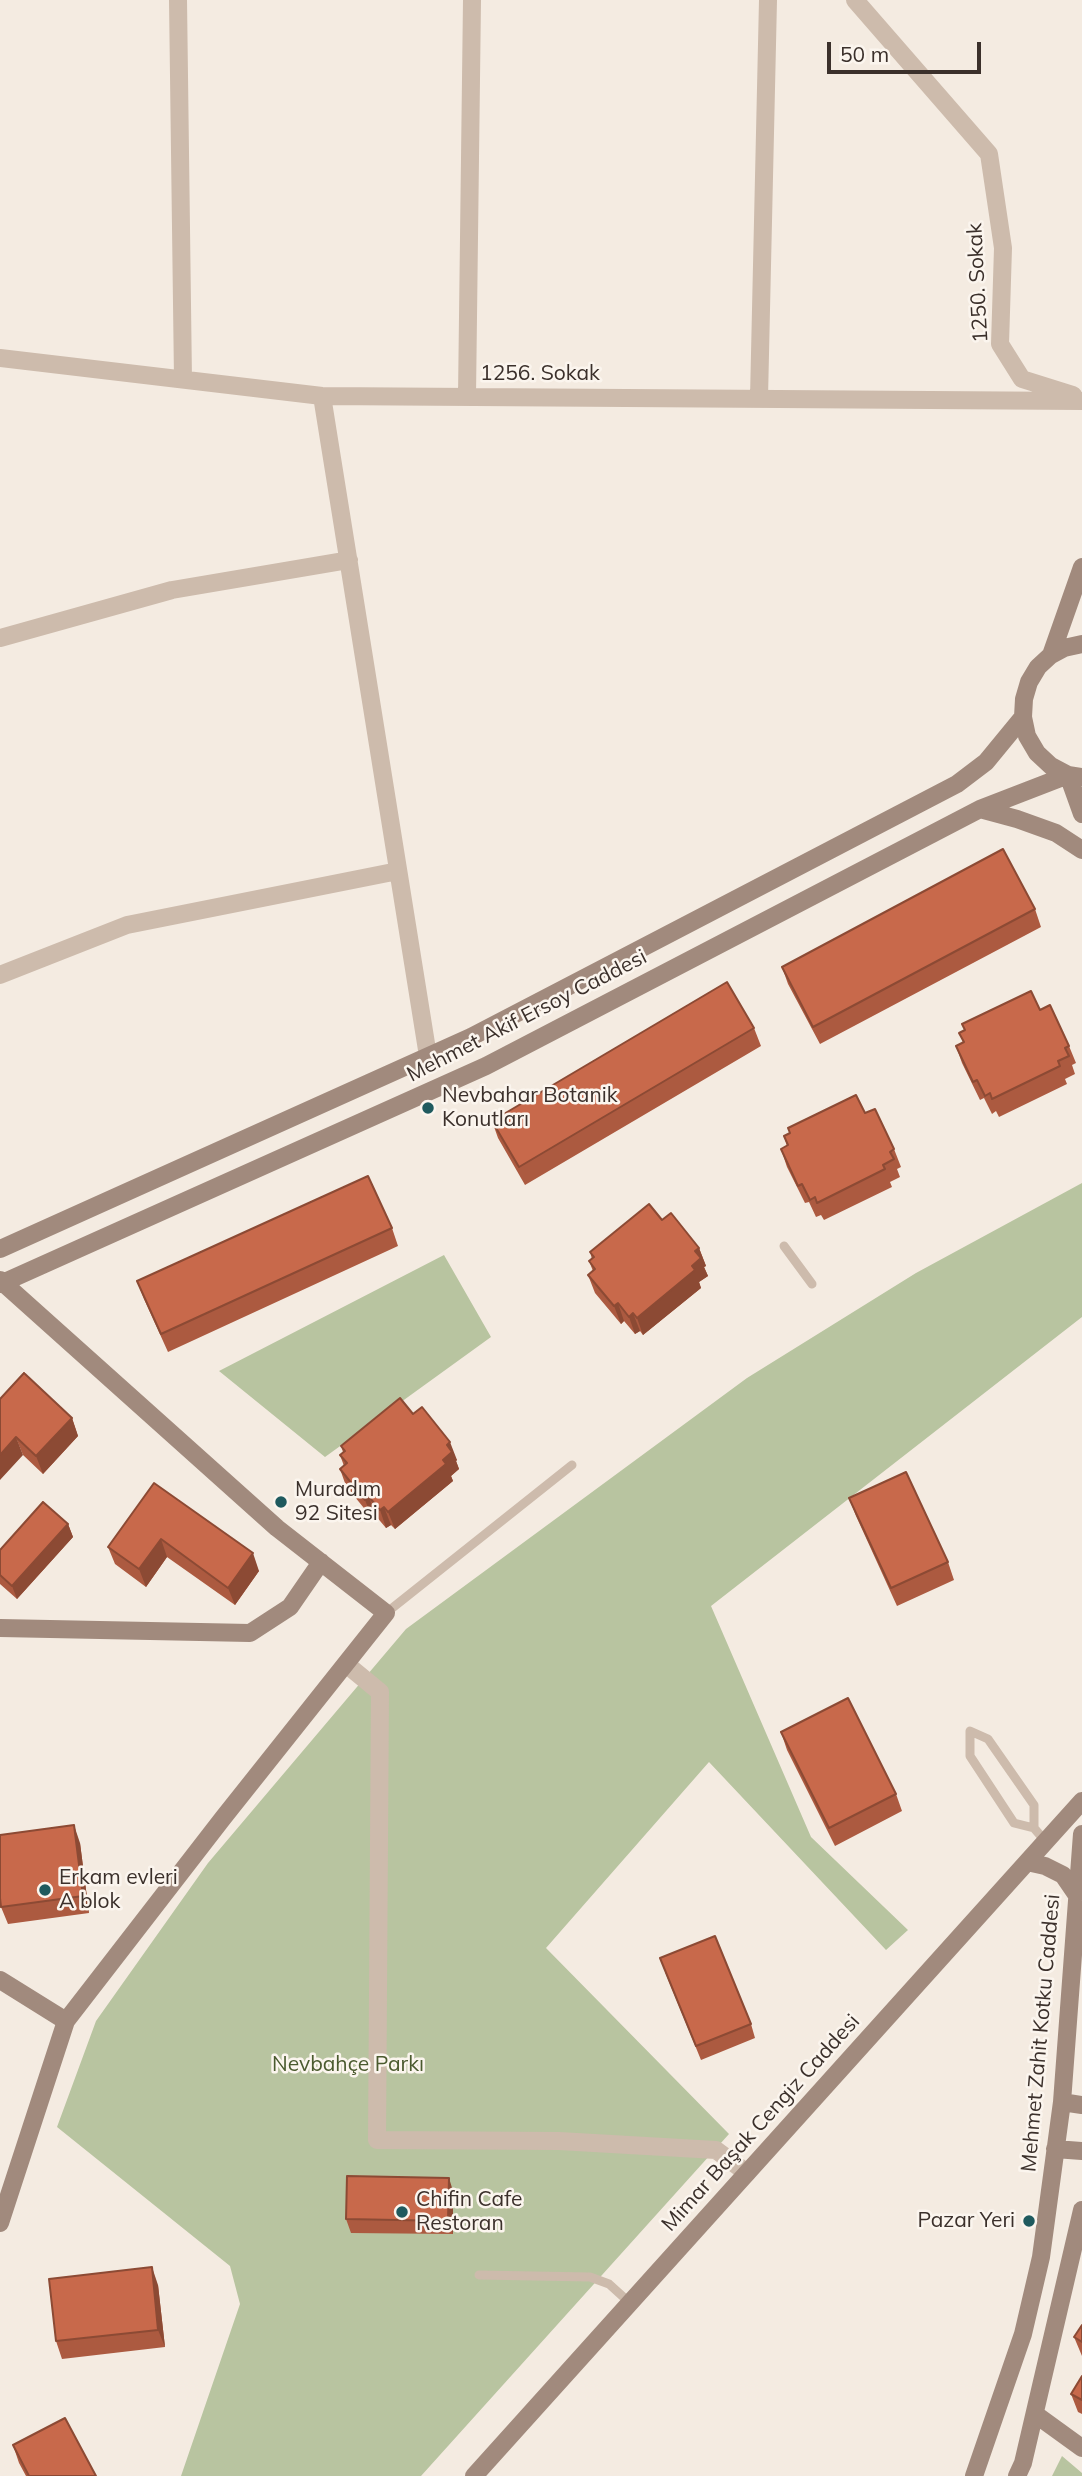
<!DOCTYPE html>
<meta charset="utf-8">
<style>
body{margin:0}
#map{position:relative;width:1082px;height:2476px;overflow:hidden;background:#f4ebe1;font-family:Mulish,sans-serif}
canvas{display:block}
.scale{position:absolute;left:827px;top:42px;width:154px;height:32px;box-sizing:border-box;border:4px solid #3b302b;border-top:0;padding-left:9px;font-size:21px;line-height:24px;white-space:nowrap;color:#3b302b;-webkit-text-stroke:5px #fbf5ee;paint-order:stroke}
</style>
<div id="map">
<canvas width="1082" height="2476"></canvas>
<div class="scale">50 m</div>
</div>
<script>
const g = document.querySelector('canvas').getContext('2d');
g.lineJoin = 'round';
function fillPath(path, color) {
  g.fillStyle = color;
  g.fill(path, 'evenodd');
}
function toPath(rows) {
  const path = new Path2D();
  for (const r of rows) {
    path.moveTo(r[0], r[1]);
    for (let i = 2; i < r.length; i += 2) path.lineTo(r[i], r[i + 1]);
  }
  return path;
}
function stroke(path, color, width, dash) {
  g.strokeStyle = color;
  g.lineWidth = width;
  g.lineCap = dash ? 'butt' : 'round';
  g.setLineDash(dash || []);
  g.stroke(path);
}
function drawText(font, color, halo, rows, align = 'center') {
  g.font = font + ' Mulish,sans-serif';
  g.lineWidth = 5;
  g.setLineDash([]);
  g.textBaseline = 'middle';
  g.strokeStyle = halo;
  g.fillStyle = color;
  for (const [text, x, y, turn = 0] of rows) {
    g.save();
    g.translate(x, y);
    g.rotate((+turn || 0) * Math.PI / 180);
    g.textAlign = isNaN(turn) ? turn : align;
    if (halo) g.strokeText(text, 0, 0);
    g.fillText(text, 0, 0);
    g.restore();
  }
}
fillPath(toPath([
 [1082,1183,1082,1317,711,1606,811,1837,908,1930,886,1950,709,1762,546,1948,729,2134,421,2476,181,2476,240,2304,230,2266,57,2127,96,2021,208,1863,406,1629,747,1378,916,1273],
 [444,1255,491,1337,325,1457,219,1371],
 [1062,2456,1082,2473,1082,2476,1052,2476]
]), '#b8c4a0');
stroke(toPath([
 [784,1246,812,1284],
 [386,1613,572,1465],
 [1034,1828,1034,1805,988,1739,970,1731,970,1756,1014,1823,1034,1828,1046,1842],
 [479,2275,590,2277,609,2284,630,2303]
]), '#cdbbac', 9);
stroke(toPath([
 [178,0,183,379],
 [855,0,989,154,1003,248,1000,344,1022,379,1073,395],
 [0,358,322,396,1082,401],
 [322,396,428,1056],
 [467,396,472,0],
 [759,398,768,0],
 [0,638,172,590,349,560],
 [0,975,127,925,398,871],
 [346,1664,380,1692,377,2140,559,2141,716,2150,747,2173]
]), '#cdbbac', 18);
stroke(toPath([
 [1082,644,1064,648,1051,655,1038,667,1029,682,1024,699,1023,717,1027,736,1037,753,1051,766,1068,775,1082,777],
 [1051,655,1082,567],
 [1068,775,1082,814],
 [980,809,1017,819,1056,833,1082,850],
 [0,1249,471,1037,957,784,986,762,1023,717],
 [0,1280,277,1528,386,1613,223,1818,66,2021,0,2223],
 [0,1284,486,1066,980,809,1068,775],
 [0,1628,250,1633,290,1607,321,1562],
 [1027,1862,1045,1866,1063,1875,1076,1894],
 [0,1980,66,2021],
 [1062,2102,1082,2105],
 [1055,2149,1082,2151],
 [1035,2414,1082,2448],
 [474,2476,1082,1801],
 [974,2476,1023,2334,1041,2257,1062,2102,1082,1834],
 [1017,2476,1023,2463,1082,2210]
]), '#a18a7d', 18);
fillPath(toPath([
 [1035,909,1041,927,820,1044,788,984,782,967],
 [1040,1010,1069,1046,1076,1063,1072,1065,1075,1074,1065,1079,1067,1084,999,1117,996,1111,992,1114,984,1098,980,1100,962,1063,956,1046,963,1042,959,1033,965,1030,962,1024],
 [754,1028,761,1046,525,1185,498,1138,492,1121],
 [865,1113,894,1149,901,1167,897,1169,900,1177,890,1182,892,1187,824,1220,821,1215,816,1217,809,1202,805,1203,787,1167,781,1149,787,1146,784,1136,790,1134,788,1128],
 [662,1220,699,1248,706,1266,704,1267,708,1276,699,1282,701,1288,643,1335,640,1331,635,1334,624,1321,621,1324,595,1293,588,1275,593,1271,589,1261,592,1259,590,1252],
 [392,1228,398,1246,168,1352,144,1299,137,1281],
 [0,1399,72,1418,78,1436,43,1474,23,1455],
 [413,1414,457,1460,456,1461,459,1469,451,1476,453,1481,395,1529,391,1525,386,1528,375,1515,372,1518,346,1486,340,1469,344,1466,340,1455,343,1452,341,1446],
 [154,1483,259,1571,235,1605,167,1557,146,1587,115,1564,108,1547],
 [849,1498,948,1562,954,1580,897,1606,856,1516],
 [68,1524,73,1537,17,1599,0,1584,0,1550],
 [781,1732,896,1794,902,1811,835,1846,787,1750],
 [80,1843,89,1913,8,1924,1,1907],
 [665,1972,751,2024,755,2038,701,2060],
 [453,2191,453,2234,351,2233,346,2219],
 [158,2285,165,2347,62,2359,56,2341],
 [1082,2325,1082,2356,1074,2337],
 [1071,2394,1082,2400,1082,2414,1078,2412],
 [13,2445,96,2476,26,2476,19,2463]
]), '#ac5a40');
fillPath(toPath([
 [699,1248,706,1266,704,1267,708,1276,699,1282,701,1288,643,1335,637,1318,692,1266,695,1251],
 [618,1303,624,1321,621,1324,614,1306],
 [633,1313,640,1331,635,1334,629,1317],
 [72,1418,78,1436,43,1474,36,1456],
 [16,1437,23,1455,0,1480,0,1455],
 [450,1442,457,1460,456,1461,459,1469,451,1476,453,1481,395,1529,388,1512,443,1460,447,1445],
 [369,1497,375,1515,372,1518,365,1500],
 [384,1507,391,1525,386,1528,380,1510],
 [68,1524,73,1537,17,1599,12,1586],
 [161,1539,167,1557,146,1587,139,1569],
 [253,1553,259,1571,235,1605,228,1588],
 [74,1825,80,1843,89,1913,83,1896],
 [449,2178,453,2191,453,2234,448,2221],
 [152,2267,158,2285,165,2347,158,2330]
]), '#8c4a34');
const building = toPath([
 [1003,849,1035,909,813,1027,782,967,1003,849],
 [727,982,754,1028,519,1167,492,1121,727,982],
 [1031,991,1040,1010,1050,1005,1069,1046,1065,1048,1069,1056,1058,1061,1060,1066,992,1099,990,1093,985,1096,977,1080,973,1082,956,1046,964,1042,959,1033,965,1030,962,1024,1031,991],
 [856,1095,865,1113,875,1109,894,1149,890,1152,894,1159,883,1165,885,1169,817,1203,815,1197,810,1200,802,1184,798,1186,781,1149,788,1145,784,1136,790,1133,788,1128,856,1095],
 [368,1176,392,1228,161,1334,137,1281,368,1176],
 [649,1204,662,1220,671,1213,699,1248,695,1251,701,1258,692,1266,695,1270,637,1318,633,1313,629,1317,618,1303,614,1306,588,1275,595,1269,589,1261,594,1257,590,1252,649,1204],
 [24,1373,72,1418,36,1456,16,1437,0,1455,0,1399,24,1373],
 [400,1398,413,1414,422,1407,450,1442,447,1445,452,1452,443,1460,446,1464,388,1512,384,1507,380,1510,369,1497,365,1500,340,1469,347,1463,340,1455,345,1451,341,1446,400,1398],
 [906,1472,948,1562,891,1588,849,1498,906,1472],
 [154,1483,253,1553,228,1588,161,1539,139,1569,108,1547,154,1483],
 [43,1502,68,1524,12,1586,0,1575,0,1550,43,1502],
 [848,1698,896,1794,829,1828,781,1732,848,1698],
 [74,1825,83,1896,1,1907,0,1898,0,1835,74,1825],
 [715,1936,751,2024,696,2046,660,1958,715,1936],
 [347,2176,449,2178,448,2221,346,2219,347,2176],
 [152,2267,158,2330,56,2341,49,2279,152,2267],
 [1082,2325,1082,2342,1074,2337,1082,2325],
 [1082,2376,1082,2400,1071,2394,1082,2376],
 [65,2418,96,2476,29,2476,13,2445,65,2418]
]);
fillPath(building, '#c8694b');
stroke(building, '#8c4a34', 2);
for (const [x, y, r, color] of [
 [428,1108,7,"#1f5a5e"],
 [281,1502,7,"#1f5a5e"],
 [45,1890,7,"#1f5a5e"],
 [402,2212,7,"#1f5a5e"],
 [1029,2221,7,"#1f5a5e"]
]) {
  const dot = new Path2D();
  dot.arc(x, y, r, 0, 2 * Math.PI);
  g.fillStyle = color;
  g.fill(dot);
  stroke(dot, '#fbf5ee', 2.5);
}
drawText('21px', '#3b302b', '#fbf5ee', [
 ["1250. Sokak",978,283,-93],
 ["1256. Sokak",540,374],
 ["Mehmet Akif Ersoy Caddesi",527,1016,-27],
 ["Mehmet Zahit Kotku Caddesi",1041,2033,-85],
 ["Mimar Başak Cengiz Caddesi",761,2123,-48]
]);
drawText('21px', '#3b302b', '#fbf5ee', [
 ["Nevbahar Botanik",442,1096],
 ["Konutları",442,1120],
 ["Muradım",295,1490],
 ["92 Sitesi",295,1514],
 ["Erkam evleri",59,1878],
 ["A blok",59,1902],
 ["Chifin Cafe",416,2200],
 ["Restoran",416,2224],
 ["Pazar Yeri",1015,2221,"right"]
], 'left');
drawText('21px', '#4a5a2e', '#fbf5ee', [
 ["Nevbahçe Parkı",348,2065]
]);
</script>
